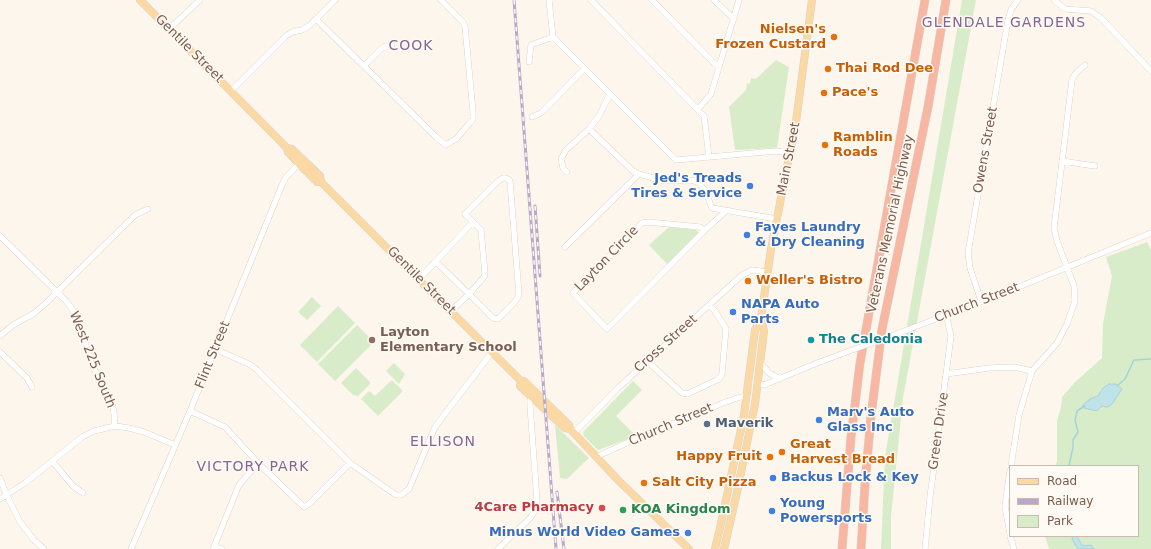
<!DOCTYPE html>
<style>
body{margin:0}
#map{position:relative;width:1151px;height:549px;overflow:hidden;background:#fdf6ec;font-family:"DejaVu Sans",sans-serif}
canvas{display:block}
.legend{position:absolute;left:1009px;top:465px;width:130px;height:72px;box-sizing:border-box;background:#fffaf3;border:1px solid #cabbb1;margin:0;padding:5px 7px;list-style:none;font-size:12px;color:#7a5c4d}
.legend li{display:flex;align-items:center;gap:8px;height:20px}
.legend b{width:20px;border:1px solid #cabbb1}
</style>
<div id="map">
<canvas width="1151" height="549"></canvas>
<ul class="legend">
<li><b style="height:5px;background:#fbd9a5"></b>Road</li>
<li><b style="height:5px;background:#b9a8c9"></b>Railway</li>
<li><b style="height:11px;background:#d8ecc9"></b>Park</li>
</ul>
</div>
<script>
const g = document.querySelector('canvas').getContext('2d');
g.lineJoin = 'round';
function fillPath(path, color) {
  g.fillStyle = color;
  g.fill(path, 'evenodd');
}
function toPath(rows) {
  const path = new Path2D();
  for (const r of rows) {
    path.moveTo(r[0], r[1]);
    for (let i = 2; i < r.length; i += 2) path.lineTo(r[i], r[i + 1]);
  }
  return path;
}
function stroke(path, color, width, dash) {
  g.strokeStyle = color;
  g.lineWidth = width;
  g.lineCap = dash ? 'butt' : 'round';
  g.setLineDash(dash || []);
  g.stroke(path);
}
function drawText(font, color, halo, rows, align = 'center') {
  g.font = font + ' "DejaVu Sans",sans-serif';
  g.lineWidth = 3;
  g.setLineDash([]);
  g.textBaseline = 'middle';
  g.strokeStyle = halo;
  g.fillStyle = color;
  for (const [text, x, y, turn = 0] of rows) {
    g.save();
    g.translate(x, y);
    g.rotate((+turn || 0) * Math.PI / 180);
    g.textAlign = isNaN(turn) ? turn : align;
    if (halo) g.strokeText(text, 0, 0);
    g.fillText(text, 0, 0);
    g.restore();
  }
}
fillPath(toPath([
 [962,0,976,0,903,398,891,516,891,549,881,549,885,457],
 [776,60,789,67,777,148,735,150,729,107,746,90,747,83,750,84,751,78,756,79],
 [669,227,696,230,699,233,667,264,649,245],
 [1147,242,1151,250,1151,549,1049,549,1045,536,1138,536,1138,466,1055,466,1057,462,1057,421,1061,407,1062,397,1074,383,1102,358,1103,324,1112,276,1106,257],
 [312,297,321,306,307,320,298,312],
 [338,306,355,323,317,362,300,345],
 [357,325,374,342,335,381,318,364],
 [394,363,405,374,399,384,386,371],
 [356,368,371,383,358,396,353,395,341,383],
 [392,380,403,391,378,416,361,399,369,391,375,396],
 [633,381,642,390,616,416,636,436,598,450,584,436,583,432],
 [555,425,589,458,567,479,560,478]
]), '#d8ecc9');
const water = toPath([
 [1109,384,1116,384,1122,389,1112,404,1108,407,1102,406,1097,411,1084,408,1082,406,1090,399,1098,396,1103,388,1109,384],
 [1073,536,1076,536,1078,538,1082,545,1085,546,1091,545,1094,549,1078,549,1072,539,1073,536]
]);
fillPath(water, '#bfe3e8');
stroke(water, '#a5d3da', 1);
stroke(toPath([
 [1117,386,1125,379,1134,360,1151,359],
 [1069,466,1073,447,1073,440,1078,432,1075,420,1077,411,1085,406]
]), '#a5d3da', 1.5);
const minor = toPath([
 [549,0,553,37,676,160,776,151,791,153],
 [591,0,704,116,709,157],
 [652,0,718,67],
 [714,0,734,19],
 [1054,0,1065,9,1091,11,1101,18,1151,71],
 [316,19,436,137,446,145,456,139,469,124,473,119,473,112,465,26,463,22,441,0],
 [169,29,200,0],
 [529,62,531,45,553,37],
 [364,66,382,48,392,45],
 [231,91,286,36,292,32,302,30,309,26,335,0],
 [698,109,711,94,739,0],
 [532,117,541,113,584,69],
 [589,129,633,171,639,174],
 [1062,161,1095,166],
 [567,172,563,168,561,159,566,150,589,129,599,116,610,94],
 [705,230,700,227,648,222,642,223,573,293,607,329,705,230,726,211],
 [0,236,66,301,75,313,80,325,92,365,112,403,114,413,115,426],
 [565,247,639,174,664,181,691,180,698,182,705,190,712,208,777,219],
 [436,262,469,294,493,318,498,319,514,303,519,295,510,181,506,178,503,178,498,181,465,214,481,230,485,274,484,277,469,294,451,311],
 [419,279,473,222],
 [981,301,970,268,968,253,1008,20,1011,10,1018,0],
 [899,333,1004,293,1151,233],
 [0,336,13,325,33,314,45,304,135,215,148,209],
 [215,349,251,365,257,370,350,463,396,495,401,495,409,489,435,427,492,352],
 [0,352,27,378,32,387],
 [647,361,682,393,687,394,719,379,722,374,726,329,715,311,709,305],
 [760,362,769,373,780,379],
 [946,374,989,368,1014,367,1032,371],
 [758,384,764,385,817,363,844,353],
 [190,411,225,427,258,463,304,507,309,504,350,463],
 [574,433,618,388,742,275,752,270,767,272],
 [596,457,642,436,723,403,740,397,746,397],
 [52,461,73,486,83,493],
 [1011,466,1019,415,1032,371,1057,343,1067,324,1075,301,1074,286,1057,241,1054,228,1072,80,1075,74,1085,65],
 [1010,471,1005,506,1010,534],
 [0,478,6,494,20,522,34,540,44,549],
 [0,499,25,483,82,437,94,431,115,426,129,428,144,432,175,445],
 [1010,536,1014,549],
 [214,546,222,549],
 [131,549,190,411,282,185,286,177,299,164],
 [213,549,239,485,258,463],
 [498,549,531,517,536,509,537,501,530,405,530,400,532,397],
 [925,549,930,497,951,336,946,314]
]);
const major = toPath([
 [140,0,287,148,288,152,299,164,317,182,321,182],
 [287,148,292,149,295,152,320,176,321,182,392,253,521,381,524,381,569,425,570,429],
 [521,381,520,386,565,428,570,429,574,433,617,479,689,549],
 [715,549,720,528,744,415,755,330,761,318,771,249,796,122,812,0],
 [724,549,737,492,755,404,764,331,761,318]
]);
const highway = toPath([
 [842,549,851,437,860,363,925,0],
 [861,549,865,484,871,416,882,329,928,107,946,0]
]);
stroke(minor, '#d1beb0', 6);
stroke(major, '#dad1cd', 8);
stroke(highway, '#dad1cd', 9);
stroke(minor, '#fff', 5.5);
stroke(major, '#fbd9a5', 7);
stroke(highway, '#f7b7a3', 8);
const rail = toPath([
 [514,0,556,549],
 [535,206,540,276],
 [557,492,564,549]
]);
stroke(rail, '#b9a8c9', 3);
stroke(rail, '#fffaf3', 1.5, [4.5]);
const minorBridge = toPath([
 [844,353,899,333]
]);
stroke(minorBridge, '#d1beb0', 6, []);
stroke(minorBridge, '#fff', 5.5);
for (const [x, y, r, color] of [
 [834,37,4,"#e8710a"],
 [828,69,4,"#e8710a"],
 [824,93,4,"#e8710a"],
 [825,145,4,"#e8710a"],
 [750,186,4,"#3f7fe0"],
 [747,235,4,"#3f7fe0"],
 [748,281,4,"#e8710a"],
 [733,312,4,"#3f7fe0"],
 [372,340,4,"#8d6e63"],
 [811,340,4,"#0f9aa8"],
 [819,420,4,"#3f7fe0"],
 [707,424,4,"#5c6f8a"],
 [782,452,4,"#e8710a"],
 [770,457,4,"#e8710a"],
 [773,478,4,"#3f7fe0"],
 [644,483,4,"#e8710a"],
 [602,508,4,"#e0444e"],
 [623,510,4,"#2e9e5b"],
 [772,511,4,"#3f7fe0"],
 [688,533,4,"#3f7fe0"]
]) {
  const dot = new Path2D();
  dot.arc(x, y, r, 0, 2 * Math.PI);
  g.fillStyle = color;
  g.fill(dot);
  stroke(dot, '#fffaf3', 1.5);
}
drawText('bold 13px', '#c56008', '#fffaf3', [
 ["Nielsen's",826,30,"right"],
 ["Frozen Custard",826,45,"right"],
 ["Thai Rod Dee",836,69],
 ["Pace's",832,93],
 ["Ramblin",833,138],
 ["Roads",833,153],
 ["Weller's Bistro",756,281],
 ["Great",790,445],
 ["Harvest Bread",790,460],
 ["Happy Fruit",762,457,"right"],
 ["Salt City Pizza",652,483]
], 'left');
drawText('13px', '#7a5c4d', '#fffaf3', [
 ["Gentile Street",189,49,45],
 ["Owens Street",986,150,-80],
 ["Main Street",789,159,-79],
 ["Veterans Memorial Highway",891,224,-78],
 ["Layton Circle",607,259,-46],
 ["Gentile Street",421,281,45],
 ["Church Street",977,303,-21],
 ["Cross Street",666,344,-42],
 ["Flint Street",213,355,-68],
 ["West 225 South",92,360,68],
 ["Church Street",671,425,-23],
 ["Green Drive",939,431,-82]
]);
drawText('bold 13px', '#366cbe', '#fffaf3', [
 ["Jed's Treads",742,179,"right"],
 ["Tires & Service",742,194,"right"],
 ["Fayes Laundry",755,228],
 ["& Dry Cleaning",755,243],
 ["NAPA Auto",741,305],
 ["Parts",741,320],
 ["Marv's Auto",827,413],
 ["Glass Inc",827,428],
 ["Backus Lock & Key",781,478],
 ["Young",780,504],
 ["Powersports",780,519],
 ["Minus World Video Games",680,533,"right"]
], 'left');
drawText('bold 13px', '#785e54', '#fffaf3', [
 ["Layton",380,333],
 ["Elementary School",380,348]
], 'left');
drawText('bold 13px', '#0d838f', '#fffaf3', [
 ["The Caledonia",819,340]
], 'left');
drawText('bold 13px', '#4e5e75', '#fffaf3', [
 ["Maverik",715,424]
], 'left');
drawText('bold 13px', '#be3a42', '#fffaf3', [
 ["4Care Pharmacy",594,508]
], 'right');
drawText('bold 13px', '#27864d', '#fffaf3', [
 ["KOA Kingdom",631,510]
], 'left');
g.letterSpacing = '1px';
drawText('14px', '#846695', '#fffaf3', [
 ["GLENDALE GARDENS",1004,23],
 ["COOK",411,46],
 ["ELLISON",443,442],
 ["VICTORY PARK",253,467]
]);
g.letterSpacing = '0px';
</script>
